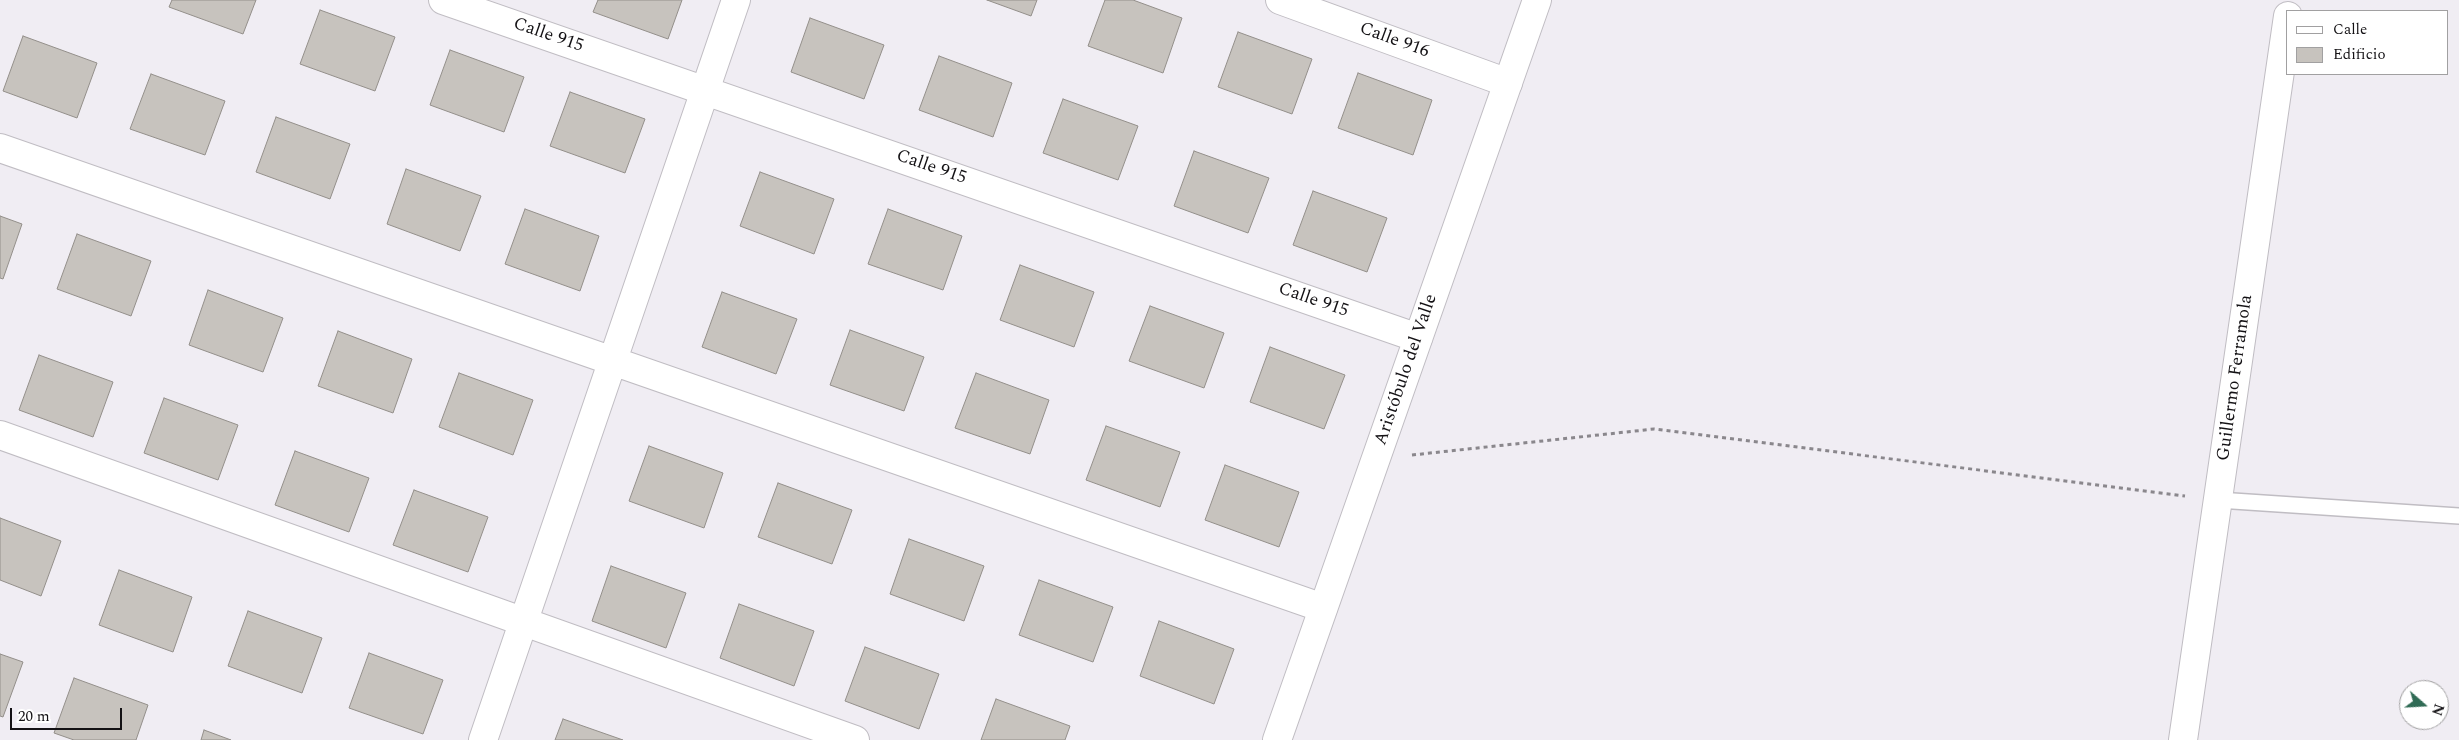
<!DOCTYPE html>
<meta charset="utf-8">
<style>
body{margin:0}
#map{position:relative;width:2459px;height:740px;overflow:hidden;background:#f0edf3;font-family:Spectral,serif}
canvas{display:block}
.legend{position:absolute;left:2286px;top:10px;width:162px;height:65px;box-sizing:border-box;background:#fff;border:1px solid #a1a0a1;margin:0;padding:6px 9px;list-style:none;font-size:15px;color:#141215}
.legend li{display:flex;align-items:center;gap:10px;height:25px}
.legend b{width:25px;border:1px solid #a1a0a1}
.north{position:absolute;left:2399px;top:680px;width:50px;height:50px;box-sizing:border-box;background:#fff;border:1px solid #a1a0a1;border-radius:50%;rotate:109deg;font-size:14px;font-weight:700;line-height:20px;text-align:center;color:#141215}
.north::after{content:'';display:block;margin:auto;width:18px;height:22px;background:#306b55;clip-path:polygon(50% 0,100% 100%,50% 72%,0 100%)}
.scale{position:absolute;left:10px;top:708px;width:112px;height:22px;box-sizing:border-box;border:2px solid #141215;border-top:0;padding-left:6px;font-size:15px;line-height:18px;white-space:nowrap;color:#141215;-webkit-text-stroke:4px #fff;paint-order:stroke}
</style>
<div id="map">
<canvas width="2459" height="740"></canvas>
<ul class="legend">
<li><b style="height:6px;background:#fff"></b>Calle</li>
<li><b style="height:14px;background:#c7c3be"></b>Edificio</li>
</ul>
<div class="north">N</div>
<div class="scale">20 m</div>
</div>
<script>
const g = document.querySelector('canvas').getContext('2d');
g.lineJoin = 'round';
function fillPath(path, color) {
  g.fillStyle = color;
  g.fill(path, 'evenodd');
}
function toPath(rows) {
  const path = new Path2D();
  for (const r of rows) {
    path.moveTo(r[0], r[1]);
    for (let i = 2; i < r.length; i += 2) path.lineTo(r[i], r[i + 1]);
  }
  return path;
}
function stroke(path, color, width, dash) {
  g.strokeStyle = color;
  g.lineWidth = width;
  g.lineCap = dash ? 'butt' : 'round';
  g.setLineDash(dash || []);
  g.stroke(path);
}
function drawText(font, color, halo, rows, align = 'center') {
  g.font = font + ' Spectral,serif';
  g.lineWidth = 4;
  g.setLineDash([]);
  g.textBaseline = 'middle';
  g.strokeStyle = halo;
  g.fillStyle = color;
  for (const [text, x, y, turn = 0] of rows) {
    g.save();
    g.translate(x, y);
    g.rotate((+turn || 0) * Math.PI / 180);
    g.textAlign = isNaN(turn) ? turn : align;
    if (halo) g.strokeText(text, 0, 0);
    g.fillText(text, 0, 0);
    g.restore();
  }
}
const building = toPath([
 [172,0,256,0,243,34,169,7,172,0],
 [598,0,682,0,668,39,593,12,598,0],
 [987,0,1037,0,1031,16,987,0],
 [1105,0,1133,0,1182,18,1163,73,1088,46,1105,0],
 [320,10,395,37,375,91,300,64,320,10],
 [810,18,884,45,864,99,791,72,810,18],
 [1238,32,1312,59,1292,114,1218,87,1238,32],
 [23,36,97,63,77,118,3,91,23,36],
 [450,50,524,77,504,132,430,105,450,50],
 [939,56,1012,83,993,137,919,110,939,56],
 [1358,73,1432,100,1413,155,1338,128,1358,73],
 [151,74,225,101,205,155,130,129,151,74],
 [570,92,645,119,625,173,550,146,570,92],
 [1063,99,1138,126,1118,180,1043,153,1063,99],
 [276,117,350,144,330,199,256,172,276,117],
 [1194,151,1269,178,1248,233,1174,206,1194,151],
 [406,169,481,196,460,251,387,224,406,169],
 [760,172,834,199,814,254,740,226,760,172],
 [1313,191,1387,218,1367,272,1293,245,1313,191],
 [525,209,599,236,580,291,505,264,525,209],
 [888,209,962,236,943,290,868,264,888,209],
 [0,216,22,224,3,279,0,278,0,216],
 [77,234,151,261,131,316,57,289,77,234],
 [1020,265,1094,292,1074,347,1000,320,1020,265],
 [208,290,283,318,263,372,189,345,208,290],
 [722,292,797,319,776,374,702,347,722,292],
 [1150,306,1224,333,1204,388,1129,361,1150,306],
 [850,330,924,357,904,411,830,385,850,330],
 [338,331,412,359,393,413,318,386,338,331],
 [1270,347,1345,375,1324,429,1250,402,1270,347],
 [39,355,113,382,93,437,19,410,39,355],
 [459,373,533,400,513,455,439,427,459,373],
 [976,373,1049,400,1030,454,955,428,976,373],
 [164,398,238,425,218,480,144,453,164,398],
 [1106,426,1180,452,1160,507,1086,480,1106,426],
 [649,446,723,473,704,528,629,501,649,446],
 [295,451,369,478,349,532,275,505,295,451],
 [1225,465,1299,492,1279,547,1205,520,1225,465],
 [778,483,852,510,832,564,758,537,778,483],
 [414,490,488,517,468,572,393,545,414,490],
 [0,518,61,541,41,596,0,580,0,518],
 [909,539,984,566,964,621,890,594,909,539],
 [611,566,686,593,666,648,592,621,611,566],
 [119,570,192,597,173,652,99,625,119,570],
 [1039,580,1113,607,1093,662,1019,635,1039,580],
 [739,604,814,631,794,686,720,658,739,604],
 [248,611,322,638,302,693,228,666,248,611],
 [1159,621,1234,649,1214,704,1140,676,1159,621],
 [865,647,939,674,919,729,845,701,865,647],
 [369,653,443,680,423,734,349,708,369,653],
 [0,654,23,662,3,717,0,716,0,654],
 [74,678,148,705,136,740,74,740,54,733,74,678],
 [996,699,1070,726,1065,740,981,740,996,699],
 [563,719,623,740,555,740,563,719],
 [204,730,231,740,201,740,204,730]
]);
fillPath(building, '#c7c3be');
stroke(building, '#938f8a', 1);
const lane = toPath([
 [2218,500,2459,516]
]);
const street = toPath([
 [443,0,1418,338],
 [1280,0,1508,83],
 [0,148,1323,608],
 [0,435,855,740],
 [483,740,736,0],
 [2183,740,2288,16]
]);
const secondary = toPath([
 [1277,740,1537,0]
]);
stroke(lane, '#c0bdc3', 18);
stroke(street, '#c0bdc3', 30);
stroke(secondary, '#c0bdc3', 30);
stroke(toPath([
 [1412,455,1654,429,2185,496]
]), '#8a878c', 3, [4, 4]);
stroke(lane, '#fff', 15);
stroke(street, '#fff', 28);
stroke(secondary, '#fff', 28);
drawText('18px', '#141215', '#fff', [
 ["Calle 915",548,36,19],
 ["Calle 916",1394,41,20],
 ["Calle 915",931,168,19],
 ["Calle 915",1313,301,19],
 ["Aristóbulo del Valle",1407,370,-71],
 ["Guillermo Ferramola",2236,378,-82]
]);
</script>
